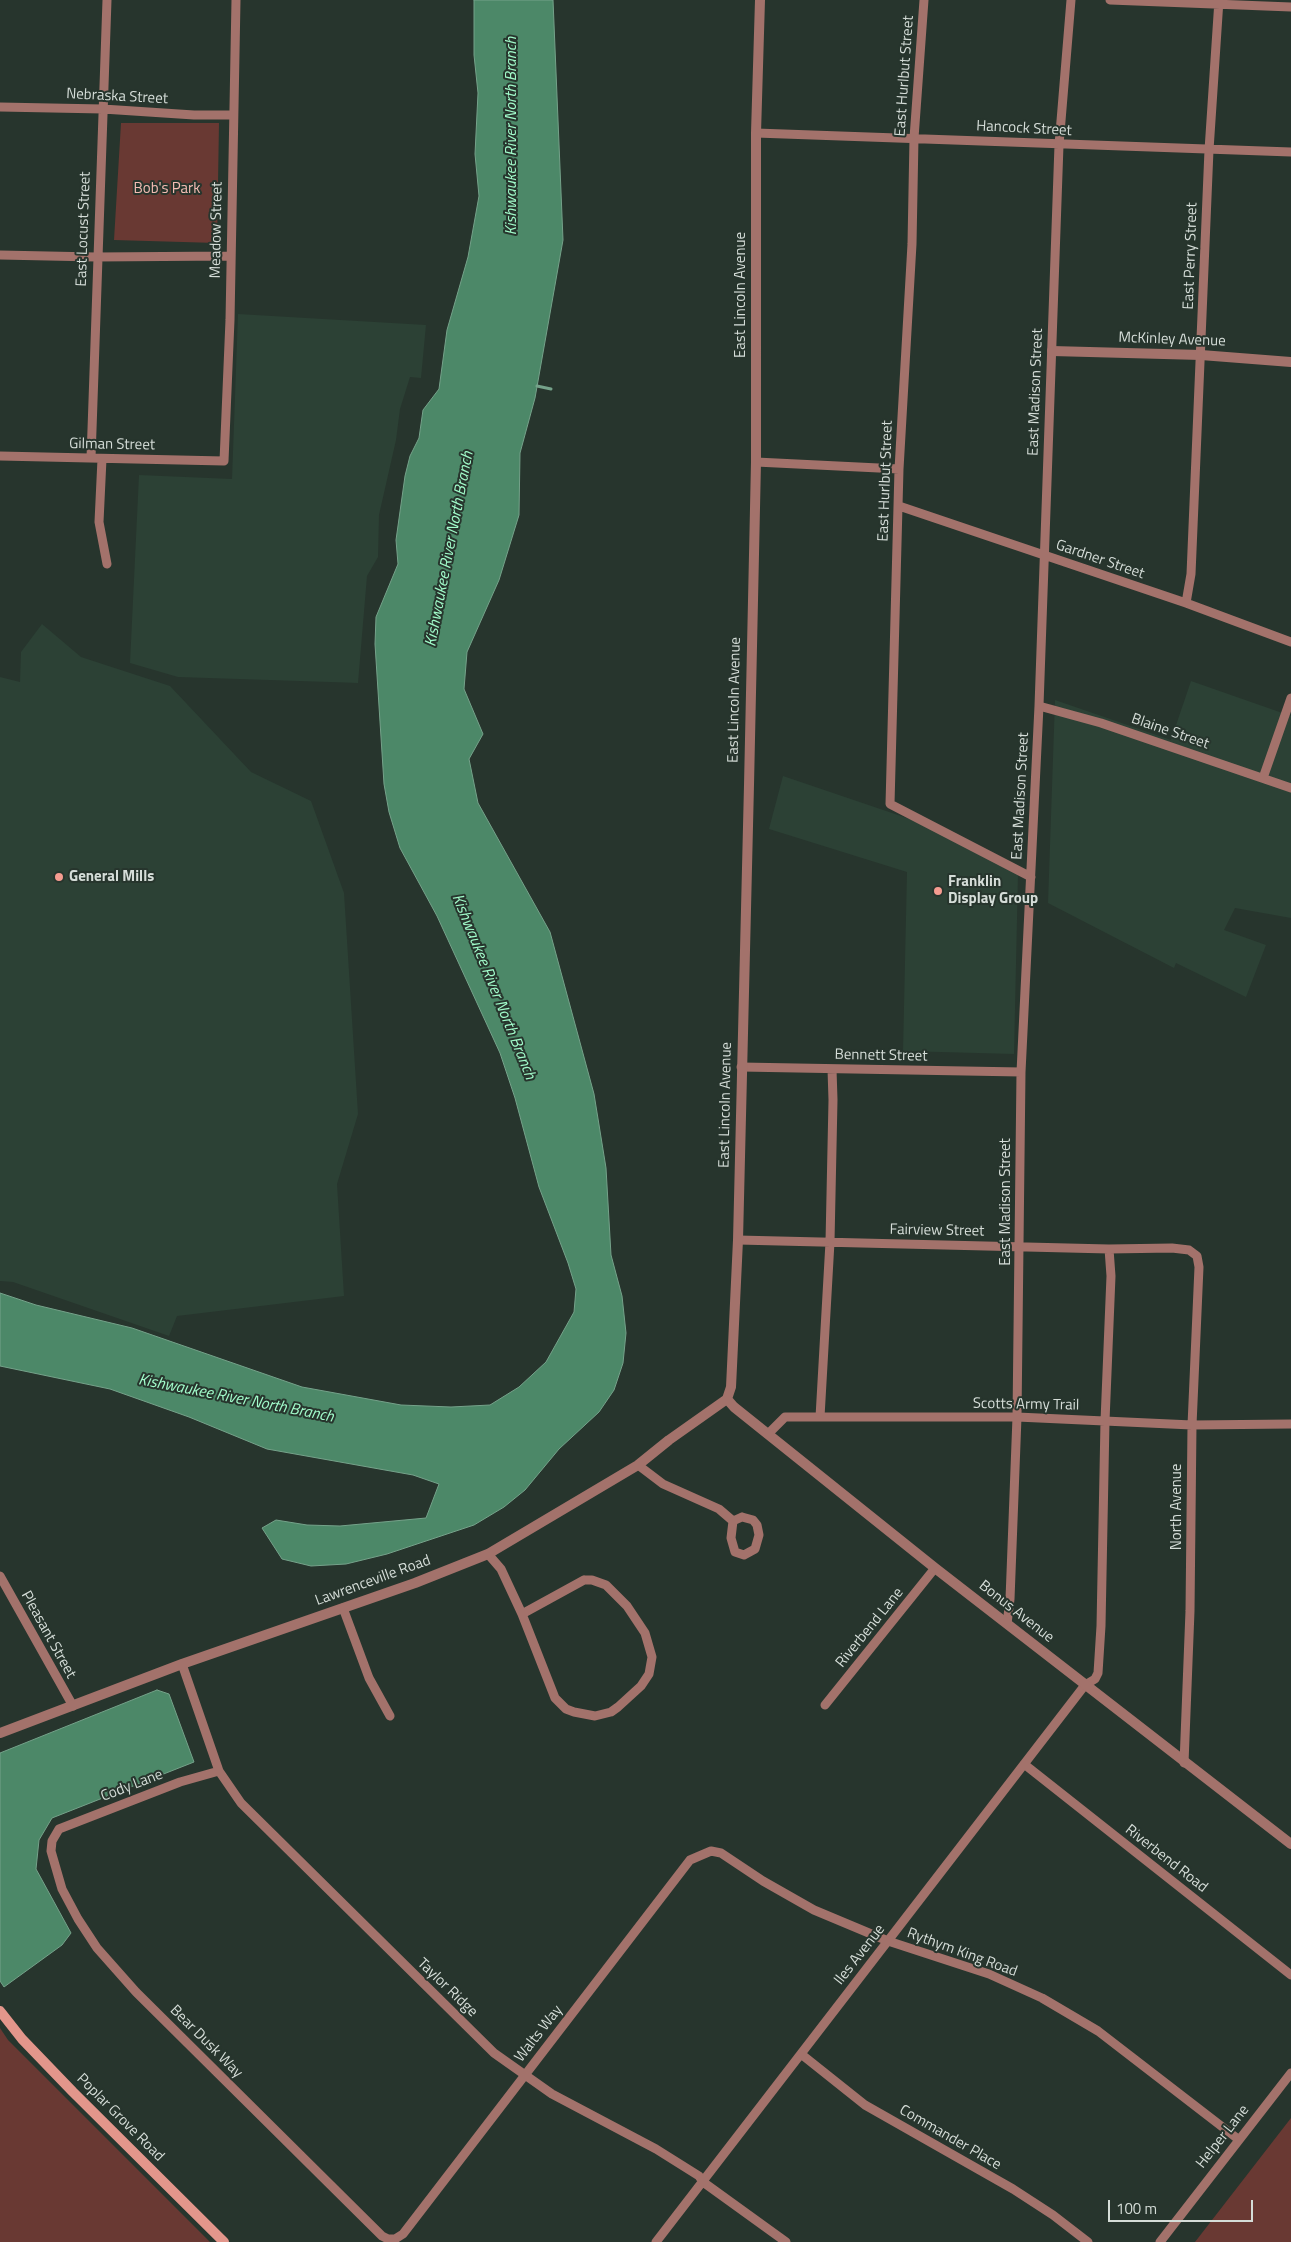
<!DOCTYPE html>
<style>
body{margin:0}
#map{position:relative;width:1291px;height:2242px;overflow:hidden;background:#27352d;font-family:"Titillium Web",sans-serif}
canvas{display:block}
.scale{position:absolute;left:1108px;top:2200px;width:145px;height:22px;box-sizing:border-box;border:2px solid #d5ddd8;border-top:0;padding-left:6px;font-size:15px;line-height:18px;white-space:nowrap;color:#d5ddd8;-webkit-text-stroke:4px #27352d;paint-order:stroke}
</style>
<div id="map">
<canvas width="1291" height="2242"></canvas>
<div class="scale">100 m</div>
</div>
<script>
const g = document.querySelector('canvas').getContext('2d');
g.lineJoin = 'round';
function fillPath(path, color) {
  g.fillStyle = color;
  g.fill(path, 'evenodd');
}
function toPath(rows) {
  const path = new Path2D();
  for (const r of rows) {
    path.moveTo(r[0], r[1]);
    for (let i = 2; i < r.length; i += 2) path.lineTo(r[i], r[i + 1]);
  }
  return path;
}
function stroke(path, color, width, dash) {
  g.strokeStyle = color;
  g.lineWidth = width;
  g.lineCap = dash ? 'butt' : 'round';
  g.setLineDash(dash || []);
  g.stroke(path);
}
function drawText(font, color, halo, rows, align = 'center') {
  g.font = font + ' "Titillium Web",sans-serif';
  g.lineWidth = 4;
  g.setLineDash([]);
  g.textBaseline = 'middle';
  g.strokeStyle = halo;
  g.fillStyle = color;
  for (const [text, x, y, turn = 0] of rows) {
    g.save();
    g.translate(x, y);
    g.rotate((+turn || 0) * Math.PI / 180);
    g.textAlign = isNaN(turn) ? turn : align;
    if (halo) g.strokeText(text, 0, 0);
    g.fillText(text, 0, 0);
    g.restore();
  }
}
fillPath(toPath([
 [238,314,426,325,421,378,410,377,400,409,396,440,379,515,378,557,367,576,358,683,360,683,178,677,130,663,139,475,232,479],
 [42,624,81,657,170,686,251,772,311,801,344,893,358,1114,337,1184,344,1296,177,1316,169,1336,13,1282,0,1281,0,677,20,682,21,652],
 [1191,681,1291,716,1291,918,1235,908,1224,930,1266,945,1246,997,1176,963,1174,968,1048,903,1055,700,1171,740],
 [783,776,942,830,1018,874,1014,1054,903,1051,907,872,769,829]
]), '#2c4135');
fillPath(toPath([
 [121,123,219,123,217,243,114,240],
 [0,2028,8,2040,210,2242,0,2242],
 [1291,2118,1291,2242,1195,2242]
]), '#693933');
const water = toPath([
 [474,0,553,0,563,240,535,398,520,453,519,515,499,580,467,652,464,689,483,734,469,759,478,803,550,932,594,1094,606,1168,611,1255,622,1296,626,1333,623,1363,614,1390,599,1412,559,1449,525,1490,504,1507,474,1525,387,1554,346,1564,311,1566,282,1559,262,1528,276,1520,307,1525,340,1526,426,1518,439,1484,413,1475,267,1449,189,1417,110,1389,0,1366,0,1293,36,1305,132,1328,302,1387,401,1405,451,1407,490,1405,519,1387,546,1362,574,1312,576,1289,568,1263,539,1187,515,1098,500,1053,437,916,400,848,389,812,384,784,375,644,376,617,398,564,396,540,405,476,410,456,419,438,423,410,439,389,447,330,468,257,479,196,475,154,478,93,474,55,474,0],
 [157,1690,169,1694,194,1762,52,1818,39,1840,36,1869,71,1933,62,1945,4,1987,0,1981,0,1753,157,1690]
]);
fillPath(water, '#4c8868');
stroke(water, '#75a28a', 1);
stroke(toPath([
 [537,386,551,389]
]), '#75a28a', 3);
stroke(toPath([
 [924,0,914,138,912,244,899,469,890,804,1031,877],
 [1110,0,1291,7],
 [0,107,103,109,194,115,233,115],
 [756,133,1291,152],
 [0,255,96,257,230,256],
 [0,456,224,461,230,320,236,0],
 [91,458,107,0],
 [102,459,99,522,107,564],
 [756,462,899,469],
 [899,506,1186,603,1291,642],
 [1186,603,1191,574,1209,150,1219,0],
 [1039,706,1101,723,1291,788],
 [1263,778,1291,698],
 [741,1067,1021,1072],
 [738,1240,1109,1249,1172,1248,1189,1250,1197,1256,1199,1267,1192,1425,1190,1611,1184,1763],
 [820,1417,830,1242,833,1100,832,1069],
 [768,1434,785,1417,1017,1417,1192,1425,1291,1424],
 [638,1465,663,1484,719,1509,733,1521],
 [742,1517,753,1520,757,1525,759,1535,755,1549,744,1555,735,1552,731,1538,733,1521,742,1517],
 [488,1554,501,1569,522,1614],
 [0,1576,73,1706],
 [584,1580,592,1580,606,1585,627,1606,645,1633,652,1657,649,1674,641,1686,618,1707,611,1712,595,1716,574,1712,566,1709,555,1698,522,1614,584,1580],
 [343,1608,369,1678,390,1716],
 [1007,1624,1010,1599,1017,1417,1021,1072,1039,706,1059,145,1071,0],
 [182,1664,219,1771,241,1803,494,2053,552,2094,656,2149,699,2176,703,2182,786,2242],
 [825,1705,935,1568],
 [1024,1764,1291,1975],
 [219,1771,180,1782,59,1829,52,1841,51,1851,62,1889,78,1919,97,1948,136,1992,382,2236,388,2239,395,2239,403,2234,690,1860,711,1851,721,1853,763,1881,814,1910,888,1941,989,1974,1042,1998,1098,2031,1238,2139],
 [801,2054,865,2105,1013,2189,1053,2215,1088,2242],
 [656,2242,1085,1685,1095,1679,1098,1673,1101,1626,1105,1421,1111,1276,1109,1249],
 [1160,2242,1291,2073]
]), '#a3726b', 9);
stroke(toPath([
 [1052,351,1201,355,1291,362],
 [727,1399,731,1387,738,1240,749,785,756,462,756,133,760,0],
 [727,1399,734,1407,935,1568,1291,1844],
 [0,1733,182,1664,415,1583,488,1554,638,1465,669,1440,727,1399]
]), '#a3726b', 10);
stroke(toPath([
 [0,2011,22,2039,73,2092,224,2242]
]), '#e3968b', 10);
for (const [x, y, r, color] of [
 [59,877,5,"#f59c90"],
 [938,891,5,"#f59c90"]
]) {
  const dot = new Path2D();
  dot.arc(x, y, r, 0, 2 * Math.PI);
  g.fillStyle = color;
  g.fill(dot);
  stroke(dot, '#27352d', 2);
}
drawText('15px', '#d5ddd8', '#27352d', [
 ["East Hurlbut Street",905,76,-86],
 ["Nebraska Street",117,97,3],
 ["Hancock Street",1024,129,3],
 ["East Locust Street",84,229,-88],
 ["Meadow Street",217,230,-89],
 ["East Perry Street",1191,256,-88],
 ["East Lincoln Avenue",741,295,-90],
 ["McKinley Avenue",1172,340,2],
 ["East Madison Street",1036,392,-88],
 ["Gilman Street",112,445,1],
 ["East Hurlbut Street",886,481,-88],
 ["Gardner Street",1100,560,19],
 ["East Lincoln Avenue",735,700,-89],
 ["Blaine Street",1170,732,19],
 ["East Madison Street",1021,796,-87],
 ["Bennett Street",881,1056,1],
 ["East Lincoln Avenue",726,1105,-89],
 ["East Madison Street",1006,1202,-90],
 ["Fairview Street",937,1231,1],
 ["Scotts Army Trail",1026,1405,1],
 ["North Avenue",1177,1507,-90],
 ["Lawrenceville Road",373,1581,-20],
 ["Bonus Avenue",1016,1612,38],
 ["Riverbend Lane",870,1628,-51],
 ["Pleasant Street",48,1635,61],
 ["Cody Lane",132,1786,-21],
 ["Riverbend Road",1166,1859,38],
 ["Rythym King Road",962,1953,20],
 ["Iles Avenue",860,1955,-52],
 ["Taylor Ridge",447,1988,44],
 ["Walts Way",539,2034,-52],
 ["Bear Dusk Way",206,2042,45],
 ["Poplar Grove Road",120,2118,45],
 ["Helper Lane",1223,2137,-52],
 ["Commander Place",950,2138,30]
]);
drawText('15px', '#f5bdb4', '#27352d', [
 ["Bob's Park",167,189]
]);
drawText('bold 15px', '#d5ddd8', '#27352d', [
 ["General Mills",69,877],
 ["Franklin",948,882],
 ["Display Group",948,899]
], 'left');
drawText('italic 16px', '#a1fbca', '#27352d', [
 ["Kishwaukee River North Branch",512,136,-90],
 ["Kishwaukee River North Branch",450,549,-79],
 ["Kishwaukee River North Branch",493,987,68],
 ["Kishwaukee River North Branch",236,1399,11]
]);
</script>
